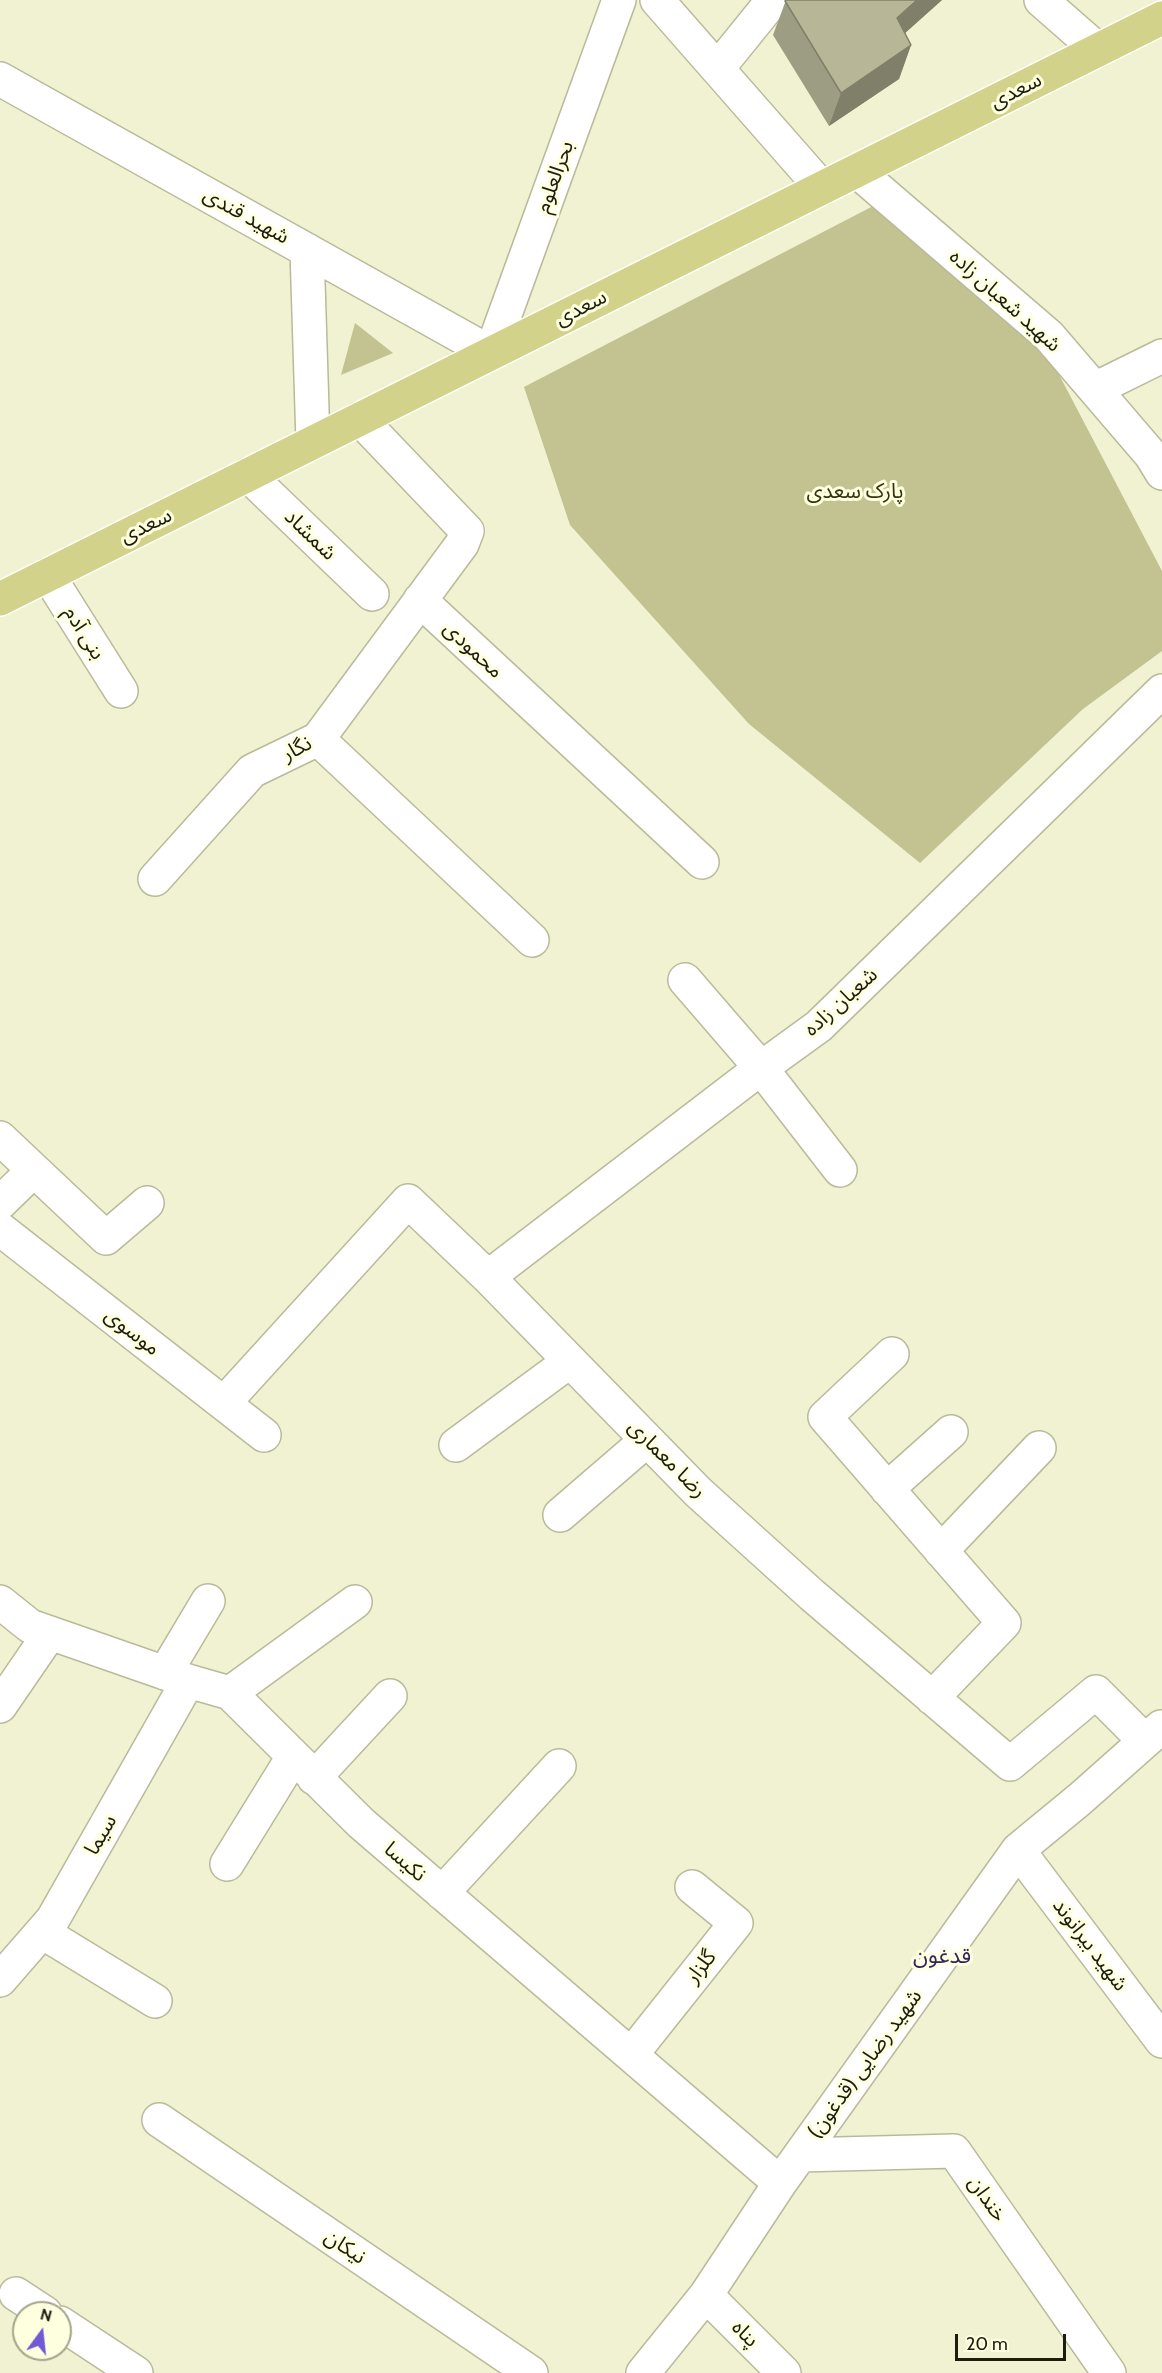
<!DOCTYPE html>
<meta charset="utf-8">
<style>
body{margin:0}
#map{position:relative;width:1162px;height:2373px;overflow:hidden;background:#f1f2d1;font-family:Cabin,sans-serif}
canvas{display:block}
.north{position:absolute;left:12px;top:2301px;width:60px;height:60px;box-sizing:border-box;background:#feffde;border:2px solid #a4a48c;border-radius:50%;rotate:15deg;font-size:16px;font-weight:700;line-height:24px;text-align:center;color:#1c1c11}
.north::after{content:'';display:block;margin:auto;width:21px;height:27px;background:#725ad4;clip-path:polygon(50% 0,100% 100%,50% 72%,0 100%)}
.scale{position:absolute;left:955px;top:2334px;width:111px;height:27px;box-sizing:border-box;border:3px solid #1c1c11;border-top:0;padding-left:8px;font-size:18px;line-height:21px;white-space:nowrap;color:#1c1c11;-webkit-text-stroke:4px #feffde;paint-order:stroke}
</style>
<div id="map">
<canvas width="1162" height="2373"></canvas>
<div class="north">N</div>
<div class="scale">20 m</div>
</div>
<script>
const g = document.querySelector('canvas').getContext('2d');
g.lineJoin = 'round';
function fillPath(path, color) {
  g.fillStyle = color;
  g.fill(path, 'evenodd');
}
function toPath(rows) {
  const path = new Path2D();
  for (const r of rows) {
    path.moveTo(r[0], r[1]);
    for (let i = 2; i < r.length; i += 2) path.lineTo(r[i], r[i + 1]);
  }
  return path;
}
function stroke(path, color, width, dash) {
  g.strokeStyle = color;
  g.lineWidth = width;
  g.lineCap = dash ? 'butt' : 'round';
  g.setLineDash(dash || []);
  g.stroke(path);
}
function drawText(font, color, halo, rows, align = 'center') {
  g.font = font + ' Cabin,"Noto Sans Arabic",sans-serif';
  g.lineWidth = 6;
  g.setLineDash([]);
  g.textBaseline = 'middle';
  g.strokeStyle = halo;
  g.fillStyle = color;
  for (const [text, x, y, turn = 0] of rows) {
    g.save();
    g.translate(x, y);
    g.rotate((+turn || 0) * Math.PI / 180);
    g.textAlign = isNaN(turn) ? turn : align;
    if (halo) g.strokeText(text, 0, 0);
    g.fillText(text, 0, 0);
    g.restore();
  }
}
fillPath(toPath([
 [879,203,1044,346,1162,571,1162,651,1083,709,920,863,749,724,570,525,524,387],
 [355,323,393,353,341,375]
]), '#c2c391');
const minor = toPath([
 [657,0,822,188],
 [1041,0,1098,50],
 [718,68,773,0],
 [0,79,491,353,619,0],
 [857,171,1049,336,1151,455,1162,473],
 [307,250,313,442],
 [1095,389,1162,356],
 [248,475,372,594],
 [48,575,121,691],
 [420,600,702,862],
 [318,739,532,940],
 [155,879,252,771,318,739,462,544,467,531,360,419],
 [685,980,761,1068,840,1170],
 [0,1138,106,1238,147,1203],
 [0,1203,33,1171],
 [0,1229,264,1435],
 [488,1277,757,1071,819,1026,1162,691],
 [892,1354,825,1417,1004,1623,932,1698],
 [224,1403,408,1201,488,1277,698,1492,812,1595,1010,1764,1096,1692,1145,1741],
 [456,1445,570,1361],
 [887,1489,951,1432],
 [560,1515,647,1440],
 [941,1551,1039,1448],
 [0,1602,30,1626,188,1681,230,1693,361,1823,780,2183],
 [165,1673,208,1601],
 [230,1693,355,1602],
 [0,1706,50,1633],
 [314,1778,390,1696],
 [1018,1850,1162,2041],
 [227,1864,293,1757],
 [442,1893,559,1766],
 [42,1932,155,2001],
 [0,1980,53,1919,188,1681],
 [631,2055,736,1923,692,1887],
 [159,2120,531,2373],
 [800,2155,954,2151,1109,2373],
 [16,2294,45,2313],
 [706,2295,784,2373],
 [60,2323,136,2373],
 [643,2373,706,2295,780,2183,1018,1850,1080,1799,1161,1727]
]);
const major = toPath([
 [0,599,1162,18]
]);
stroke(minor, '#baba9b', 36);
stroke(major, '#fff', 36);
stroke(minor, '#fff', 33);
stroke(major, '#d3d28a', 33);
fillPath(toPath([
 [786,0,942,0,905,33,911,45,899,79,829,126,773,35]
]), '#9d9d83');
fillPath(toPath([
 [917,0,942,0,885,51,897,18],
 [911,45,899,79,829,126,841,93]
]), '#80806a');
const building = toPath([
 [786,0,917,0,897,18,911,45,841,93,785,1,786,0]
]);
fillPath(building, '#b7b798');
stroke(building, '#80806a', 1.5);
drawText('21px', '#1c1c11', '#feffde', [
 ["سعدی",1016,91,-27],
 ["بحرالعلوم",555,177,-70],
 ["شهید قندی",246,216,29],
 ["شهید شعبان زاده",1005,301,42],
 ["سعدی",581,308,-27],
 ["سعدی",146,526,-26],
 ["شمشاد",310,535,44],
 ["بنی آدم",84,633,58],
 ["محمودی",473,650,43],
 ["نگار",297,749,-28],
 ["شعبان زاده",841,1002,-42],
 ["موسوی",132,1332,38],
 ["رضا معماری",667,1459,45],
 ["سیما",101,1835,-60],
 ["نکیسا",405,1862,41],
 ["شهید بیرانوند",1090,1945,53],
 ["گلزار",701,1967,-52],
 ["(قدغون) شهید رضایی",865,2064,-54],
 ["خندان",987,2199,55],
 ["نیکان",345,2247,34],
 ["پناه",745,2334,45]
]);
drawText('21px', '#34330f', '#feffde', [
 ["پارک سعدی",855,492]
]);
drawText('22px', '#30245f', '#feffde', [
 ["قدغون",942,1957]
]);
</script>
